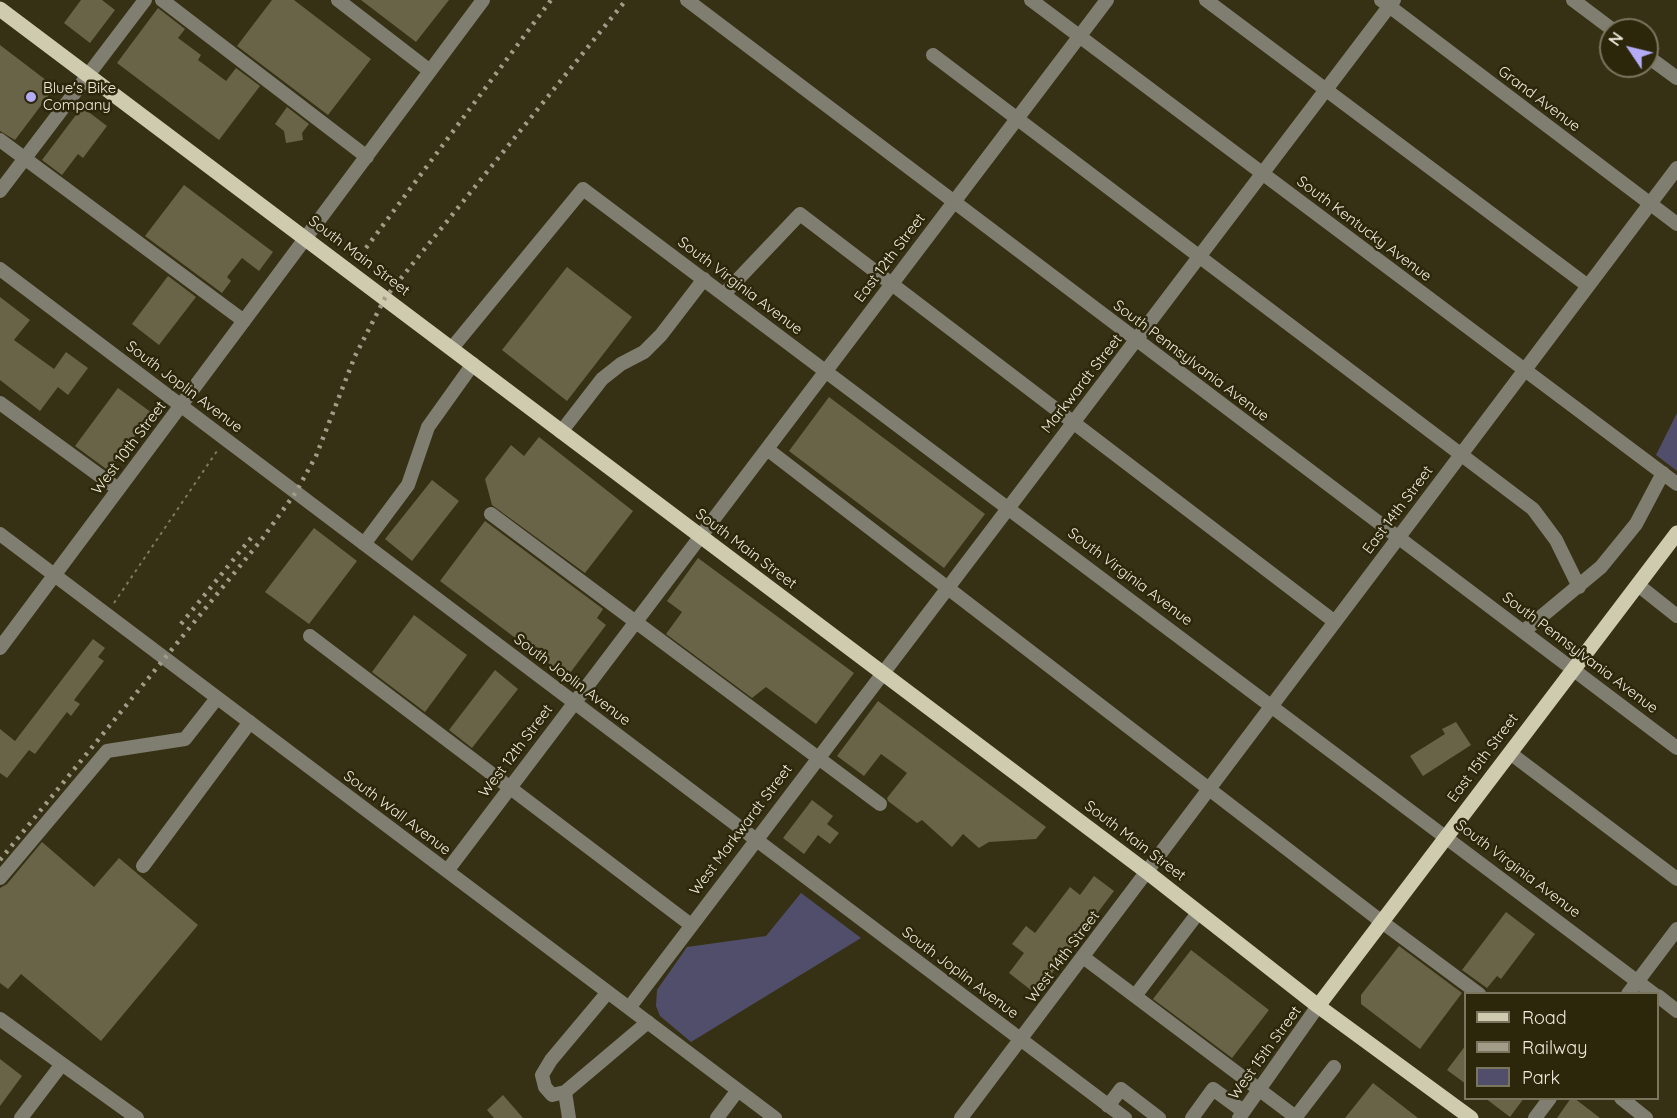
<!DOCTYPE html>
<style>
body{margin:0}
#map{position:relative;width:1677px;height:1118px;overflow:hidden;background:#363115;font-family:Quicksand,sans-serif}
canvas{display:block}
.legend{position:absolute;left:1464px;top:992px;width:195px;height:108px;box-sizing:border-box;background:#2c270b;border:2px solid #7a755e;margin:0;padding:8px 10px;list-style:none;font-size:18px;color:#eeebdb}
.legend li{display:flex;align-items:center;gap:12px;height:30px}
.legend b{width:30px;border:2px solid #7a755e}
.north{position:absolute;left:1599px;top:18px;width:60px;height:60px;box-sizing:border-box;background:#2c270b;border:2px solid #7a755e;border-radius:50%;rotate:305deg;font-size:16px;font-weight:700;line-height:24px;text-align:center;color:#eeebdb}
.north::after{content:'';display:block;margin:auto;width:21px;height:27px;background:#b5acf8;clip-path:polygon(50% 0,100% 100%,50% 72%,0 100%)}
</style>
<div id="map">
<canvas width="1677" height="1118"></canvas>
<ul class="legend">
<li><b style="height:8px;background:#cfcbaf"></b>Road</li>
<li><b style="height:8px;background:#a19d88"></b>Railway</li>
<li><b style="height:16px;background:#514e6b"></b>Park</li>
</ul>
<div class="north">N</div>
</div>
<script>
const g = document.querySelector('canvas').getContext('2d');
g.lineJoin = 'round';
function fillPath(path, color) {
  g.fillStyle = color;
  g.fill(path, 'evenodd');
}
function toPath(rows) {
  const path = new Path2D();
  for (const r of rows) {
    path.moveTo(r[0], r[1]);
    for (let i = 2; i < r.length; i += 2) path.lineTo(r[i], r[i + 1]);
  }
  return path;
}
function stroke(path, color, width, dash) {
  g.strokeStyle = color;
  g.lineWidth = width;
  g.lineCap = dash ? 'butt' : 'round';
  g.setLineDash(dash || []);
  g.stroke(path);
}
function drawText(font, color, halo, rows, align = 'center') {
  g.font = font + ' Quicksand,sans-serif';
  g.lineWidth = 5;
  g.setLineDash([]);
  g.textBaseline = 'middle';
  g.strokeStyle = halo;
  g.fillStyle = color;
  for (const [text, x, y, turn = 0] of rows) {
    g.save();
    g.translate(x, y);
    g.rotate((+turn || 0) * Math.PI / 180);
    g.textAlign = isNaN(turn) ? turn : align;
    if (halo) g.strokeText(text, 0, 0);
    g.fillText(text, 0, 0);
    g.restore();
  }
}
fillPath(toPath([
 [1677,413,1677,471,1656,455],
 [801,893,861,938,691,1042,660,1016,656,1006,657,990,687,947,766,936]
]), '#514e6b');
fillPath(toPath([
 [81,0,102,0,115,10,90,43,64,23],
 [272,0,294,0,371,59,328,115,237,46],
 [361,0,449,0,416,42],
 [158,8,185,29,178,38,201,55,198,60,226,81,236,68,260,86,219,140,117,63],
 [0,45,55,87,15,140,0,131],
 [82,107,107,126,83,158,78,154,62,175,42,160],
 [287,107,309,124,302,133,303,140,286,143,284,131,275,124],
 [184,185,273,252,259,271,242,258,227,277,231,281,222,293,145,236],
 [567,267,632,317,567,401,502,350],
 [168,276,196,297,159,345,132,324],
 [0,297,30,320,14,340,54,369,66,352,88,368,68,395,58,387,40,411,0,380],
 [118,388,152,413,109,471,75,446],
 [829,397,985,514,944,568,789,451],
 [539,437,633,511,585,573,492,505,485,479,511,445,524,456],
 [432,480,459,501,412,561,385,539],
 [485,521,603,609,597,618,606,625,567,677,440,581],
 [314,528,357,561,309,624,265,592],
 [698,558,854,673,816,724,766,687,752,698,666,634,682,612,667,601],
 [414,615,467,655,425,712,372,672],
 [93,639,105,648,98,657,104,661,74,700,80,704,71,716,67,712,35,754,29,750,7,778,0,773,0,729,15,741],
 [495,670,518,689,472,748,449,730],
 [878,701,1046,827,1036,839,989,842,979,848,963,834,952,847,922,820,917,823,888,801,887,798,907,773,881,754,864,776,837,756],
 [1456,722,1471,745,1423,776,1410,756,1445,734,1442,729],
 [812,800,833,816,827,824,839,833,830,844,818,835,804,854,783,838],
 [42,842,94,887,119,858,198,925,101,1041,21,974,8,989,0,983,0,888,7,884],
 [1094,876,1114,891,1036,994,1009,973,1024,953,1012,944,1026,926,1035,933,1070,887,1080,895],
 [1506,912,1535,934,1501,979,1497,976,1487,988,1462,970],
 [1399,946,1462,993,1420,1049,1361,1004,1361,995],
 [1191,950,1269,1010,1232,1058,1153,999],
 [1466,1045,1466,1084,1447,1070],
 [0,1059,22,1076,0,1106],
 [1373,1083,1418,1118,1345,1118],
 [503,1095,523,1118,494,1118,487,1110],
 [1485,1098,1524,1098,1510,1117],
 [1571,1098,1574,1098,1600,1118,1557,1118]
]), '#696447');
stroke(toPath([
 [114,603,217,451]
]), '#7f7b63', 2, [3, 4.5]);
stroke(toPath([
 [162,0,367,157],
 [338,0,430,71],
 [687,0,1677,748],
 [1031,0,1677,484],
 [1206,0,1588,286],
 [1381,0,1677,224],
 [1573,0,1613,30],
 [933,55,1533,509,1556,540,1579,587],
 [1647,56,1677,78],
 [0,140,244,321],
 [0,191,145,0],
 [0,269,1125,1118],
 [724,294,800,214,1335,622],
 [452,348,583,189,1654,994],
 [0,403,118,489],
 [561,432,602,379,621,364,644,352,661,335,704,279],
 [767,449,1382,922,1479,994],
 [491,514,880,804],
 [0,534,775,1118],
 [364,544,408,485,428,427,473,364],
 [1638,585,1677,616],
 [1524,631,1601,567,1636,524,1663,473],
 [310,636,691,925],
 [0,648,483,0],
 [1510,753,1677,879],
 [143,866,250,722],
 [447,871,1107,0],
 [0,878,107,751,185,739,217,698],
 [1083,957,1297,1118],
 [608,992,551,1060,542,1075,545,1087,552,1095,565,1092,648,1022],
 [1628,994,1677,929],
 [1135,996,1198,913],
 [1658,996,1677,1011],
 [629,1008,1394,0],
 [0,1019,62,1064],
 [565,1092,569,1118],
 [1621,1098,1646,1118],
 [1108,1106,1121,1089,1159,1118],
 [21,1118,62,1064,137,1118],
 [717,1118,738,1090],
 [961,1118,1677,168],
 [1192,1118,1213,1089,1243,1111],
 [1239,1118,1318,1006],
 [1295,1118,1334,1067],
 [1535,1118,1550,1098]
]), '#807e70', 14);
stroke(toPath([
 [0,9,1147,872,1318,1006,1471,1118],
 [1318,1006,1677,533]
]), '#cfcbaf', 15);
stroke(toPath([
 [366,248,551,0],
 [181,624,251,538],
 [0,860,262,539,296,492,316,456,355,356,385,298,626,0]
]), '#a19d88', 4.5, [3, 6]);
for (const [x, y, r, color] of [
 [31,97,6,"#b5acf8"]
]) {
  const dot = new Path2D();
  dot.arc(x, y, r, 0, 2 * Math.PI);
  g.fillStyle = color;
  g.fill(dot);
  stroke(dot, '#2c270b', 2);
}
drawText('15px', '#eeebdb', '#2c270b', [
 ["Blue's Bike",43,88],
 ["Company",43,105]
], 'left');
drawText('15px', '#eeebdb', '#2c270b', [
 ["Grand Avenue",1539,99,37],
 ["South Kentucky Avenue",1364,229,37],
 ["South Main Street",359,256,37],
 ["East 12th Street",890,258,-53],
 ["South Virginia Avenue",740,286,37],
 ["South Pennsylvania Avenue",1191,361,37],
 ["Markwardt Street",1082,384,-52],
 ["South Joplin Avenue",184,387,37],
 ["West 10th Street",129,448,-53],
 ["East 14th Street",1398,510,-53],
 ["South Main Street",746,549,37],
 ["South Virginia Avenue",1130,577,37],
 ["South Pennsylvania Avenue",1580,653,37],
 ["South Joplin Avenue",572,680,37],
 ["West 12th Street",516,751,-53],
 ["East 15th Street",1483,758,-53],
 ["South Wall Avenue",397,813,37],
 ["West Markwardt Street",741,830,-53],
 ["South Main Street",1135,841,37],
 ["South Virginia Avenue",1518,869,37],
 ["West 14th Street",1063,957,-53],
 ["South Joplin Avenue",960,973,37],
 ["West 15th Street",1265,1053,-54]
]);
</script>
